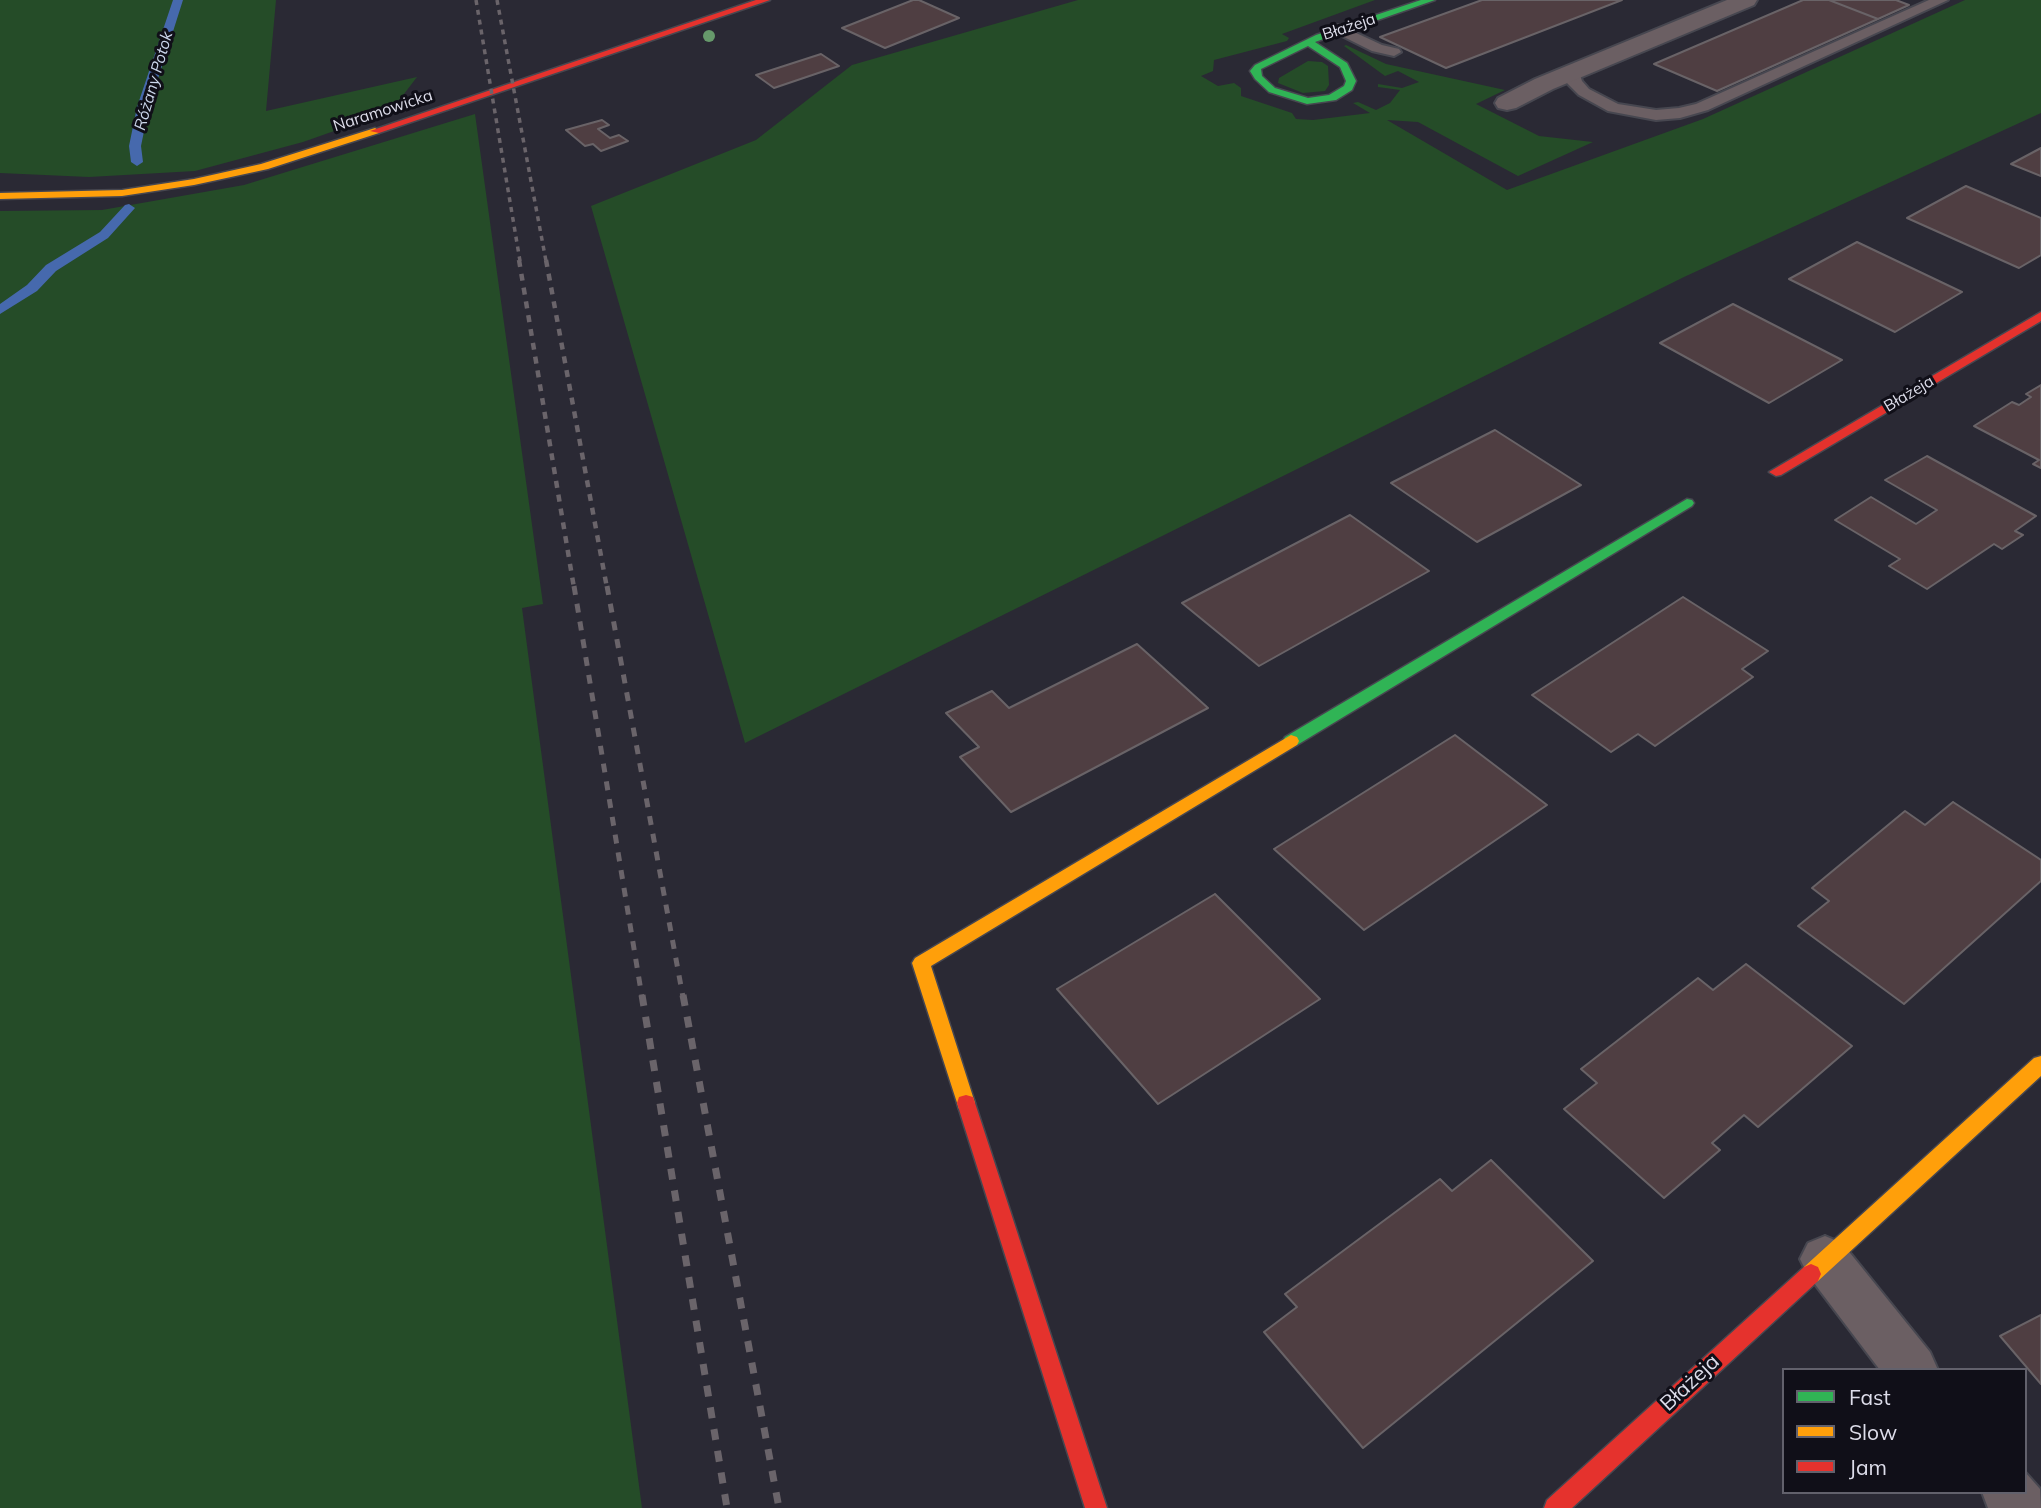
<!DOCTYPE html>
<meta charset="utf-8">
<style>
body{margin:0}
#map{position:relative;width:2041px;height:1508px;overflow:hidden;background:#2a2934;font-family:Mulish,sans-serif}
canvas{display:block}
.legend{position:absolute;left:1782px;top:1368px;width:245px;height:126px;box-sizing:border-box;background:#100f18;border:2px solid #62616c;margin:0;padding:9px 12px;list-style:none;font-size:21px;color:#ddddea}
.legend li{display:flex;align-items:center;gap:14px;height:35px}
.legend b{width:35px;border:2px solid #62616c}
</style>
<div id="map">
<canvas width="2041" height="1508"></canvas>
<ul class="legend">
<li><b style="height:9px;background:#30b455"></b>Fast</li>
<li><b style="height:9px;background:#ff9f0a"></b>Slow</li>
<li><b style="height:9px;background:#e5322d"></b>Jam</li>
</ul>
</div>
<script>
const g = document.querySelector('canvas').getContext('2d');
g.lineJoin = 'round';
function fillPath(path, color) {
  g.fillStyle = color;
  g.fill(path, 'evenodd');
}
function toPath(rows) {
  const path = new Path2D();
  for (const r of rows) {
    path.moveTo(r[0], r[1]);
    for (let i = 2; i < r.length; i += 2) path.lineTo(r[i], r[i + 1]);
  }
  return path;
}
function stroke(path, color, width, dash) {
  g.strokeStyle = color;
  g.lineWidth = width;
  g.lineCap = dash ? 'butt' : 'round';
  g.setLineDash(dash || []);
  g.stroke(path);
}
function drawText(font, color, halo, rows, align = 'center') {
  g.font = font + ' Mulish,sans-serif';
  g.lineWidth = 6;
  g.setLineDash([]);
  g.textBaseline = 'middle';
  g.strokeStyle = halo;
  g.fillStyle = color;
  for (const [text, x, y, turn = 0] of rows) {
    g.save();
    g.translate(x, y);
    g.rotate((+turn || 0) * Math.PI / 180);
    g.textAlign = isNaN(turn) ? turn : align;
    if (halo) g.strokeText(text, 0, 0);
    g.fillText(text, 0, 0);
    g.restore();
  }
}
fillPath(toPath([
 [0,0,276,0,266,111,417,77,391,111,303,142,195,171,89,177,0,173],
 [1078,0,1375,0,1282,34,1289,38,1287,41,1214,60,1213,71,1201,76,1218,86,1234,83,1241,88,1241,96,1292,113,1296,119,1313,120,1370,113,1353,103,1358,102,1376,110,1390,103,1400,90,1378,87,1378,84,1402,88,1419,82,1398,71,1385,76,1344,46,1346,45,1386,64,1505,90,1476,104,1539,136,1593,142,1518,176,1418,122,1387,120,1507,190,1703,119,1965,0,2041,0,2041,113,1684,277,745,743,591,206,756,140,852,65],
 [1308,61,1322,62,1328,66,1329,85,1325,91,1303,93,1278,83,1279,78],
 [475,114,543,604,522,608,642,1508,0,1508,0,211,102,210,244,185]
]), '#254c28');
fillPath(toPath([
 [173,0,183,0,149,107,141,146,143,162,137,166,131,162,129,146,137,107,173,0],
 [129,204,135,208,108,238,56,271,37,291,0,314,0,304,27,285,46,265,100,232,125,205,129,204]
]), '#4669ad');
const building = toPath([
 [913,0,919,0,959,18,885,48,842,28,913,0],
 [1482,0,1622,0,1446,68,1380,37,1482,0],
 [1803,0,1829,0,1878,19,1717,91,1654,64,1803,0],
 [1829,0,1896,0,1909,5,1878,19,1829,0],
 [821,54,839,66,774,88,756,75,821,54],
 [602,120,609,125,598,129,610,138,619,135,628,141,601,151,593,144,585,146,566,130,602,120],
 [2041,148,2041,176,2011,164,2041,148],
 [1966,186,2041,218,2041,255,2019,268,1907,218,1966,186],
 [1857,242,1962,292,1895,332,1789,279,1857,242],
 [1733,304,1842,360,1769,403,1660,343,1733,304],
 [2041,385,2041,468,2033,464,2039,460,1974,426,2012,402,2019,405,2031,397,2026,394,2041,385],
 [1495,430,1581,485,1477,542,1391,483,1495,430],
 [1927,456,2036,516,2015,531,2023,535,2002,549,1994,544,1927,589,1889,566,1900,559,1835,520,1871,497,1916,524,1937,510,1885,480,1927,456],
 [1350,515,1429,571,1259,666,1182,603,1350,515],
 [1683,597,1768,651,1742,669,1753,677,1655,746,1638,734,1611,752,1532,695,1683,597],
 [1137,644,1208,708,1011,812,960,757,979,747,946,713,992,691,1009,708,1137,644],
 [1455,735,1547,805,1364,930,1274,849,1455,735],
 [1953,802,2041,860,2041,881,1904,1004,1798,926,1829,901,1812,888,1905,811,1925,825,1953,802],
 [1215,894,1320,999,1158,1104,1057,989,1215,894],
 [1746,964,1852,1046,1758,1127,1744,1115,1712,1143,1720,1150,1664,1198,1564,1109,1597,1083,1581,1069,1698,978,1713,990,1746,964],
 [1491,1160,1593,1261,1363,1448,1264,1332,1297,1307,1285,1294,1440,1179,1452,1191,1491,1160],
 [2041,1315,2041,1384,2000,1336,2041,1315]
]);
fillPath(building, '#4f3e42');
stroke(building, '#696367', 2);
const lane = toPath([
 [1929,0,1948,0,1708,110,1680,118,1656,120,1608,111,1579,95,1566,82,1565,72,1573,67,1578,69,1582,81,1589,89,1618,104,1656,110,1679,108,1696,104,1929,0],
 [1339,25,1382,45,1399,49,1401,52,1394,56,1372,51,1334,32,1332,29,1334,26,1339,25]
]);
const street = toPath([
 [1727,0,1757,0,1754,5,1553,89,1516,108,1507,110,1498,108,1495,103,1498,98,1535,79,1727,0],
 [1825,1236,1842,1243,1930,1352,1938,1370,1880,1370,1808,1275,1800,1259,1808,1243,1825,1236],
 [2025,1472,2040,1489,2041,1508,1988,1508,1982,1492,2025,1492,2025,1472]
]);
const fast = toPath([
 [1421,0,1435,0,1315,42,1347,63,1356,81,1352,90,1336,100,1307,104,1269,92,1255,79,1250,71,1255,65,1316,35,1421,0],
 [1308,46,1340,67,1346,81,1344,86,1329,95,1308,98,1275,88,1262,76,1261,69,1308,46],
 [1687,499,1692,500,1694,503,1692,506,1297,745,1285,745,1283,741,1285,737,1687,499]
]);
const slow = toPath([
 [375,128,380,131,379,133,268,169,194,185,122,196,0,199,0,193,122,190,194,179,261,164,375,128],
 [1291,735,1297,737,1299,741,1297,745,931,966,975,1103,973,1109,966,1111,959,1109,912,963,915,958,1291,735],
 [2041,1056,2041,1076,1818,1281,1811,1284,1804,1281,1801,1274,1804,1267,2034,1058,2041,1056]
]);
const jam = toPath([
 [756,0,770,0,379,133,370,131,756,0],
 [2041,312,2041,321,1781,475,1776,476,1769,472,2041,312],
 [966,1095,973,1097,975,1103,1107,1508,1085,1508,957,1103,959,1097,966,1095],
 [1811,1264,1818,1267,1821,1274,1818,1281,1572,1508,1544,1508,1547,1500,1804,1267,1811,1264]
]);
stroke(lane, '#474750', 4);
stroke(street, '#474750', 4);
stroke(fast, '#474750', 3);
stroke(slow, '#474750', 3);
stroke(jam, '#474750', 3);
fillPath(lane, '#6b5f63');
fillPath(street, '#6b5f63');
fillPath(fast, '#30b455');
fillPath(slow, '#ff9f0a');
fillPath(jam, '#e5322d');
stroke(toPath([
 [476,0,520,261],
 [497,0,546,261]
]), '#6a646a', 3.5, [5, 5]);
stroke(toPath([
 [519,260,574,588],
 [546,260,607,588]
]), '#6a646a', 4.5, [7, 7]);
stroke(toPath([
 [574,586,642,997],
 [607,586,683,997]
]), '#6a646a', 5, [9, 9]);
stroke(toPath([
 [642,995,727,1508],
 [683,995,779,1508]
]), '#6a646a', 7, [11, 11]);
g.fillStyle = '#66996b';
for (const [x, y] of [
 [709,36]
]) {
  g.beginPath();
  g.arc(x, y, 6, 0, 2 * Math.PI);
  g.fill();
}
drawText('16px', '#ddddea', '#100f18', [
 ["Błażeja",1349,27,-18],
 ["Naramowicka",383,111,-18],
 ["Błażeja",1909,394,-31]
]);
drawText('italic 16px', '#cbd6eb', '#100f18', [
 ["Różany Potok",154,81,-74]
]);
drawText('21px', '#ddddea', '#100f18', [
 ["Błażeja",1690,1383,-43]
]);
</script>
